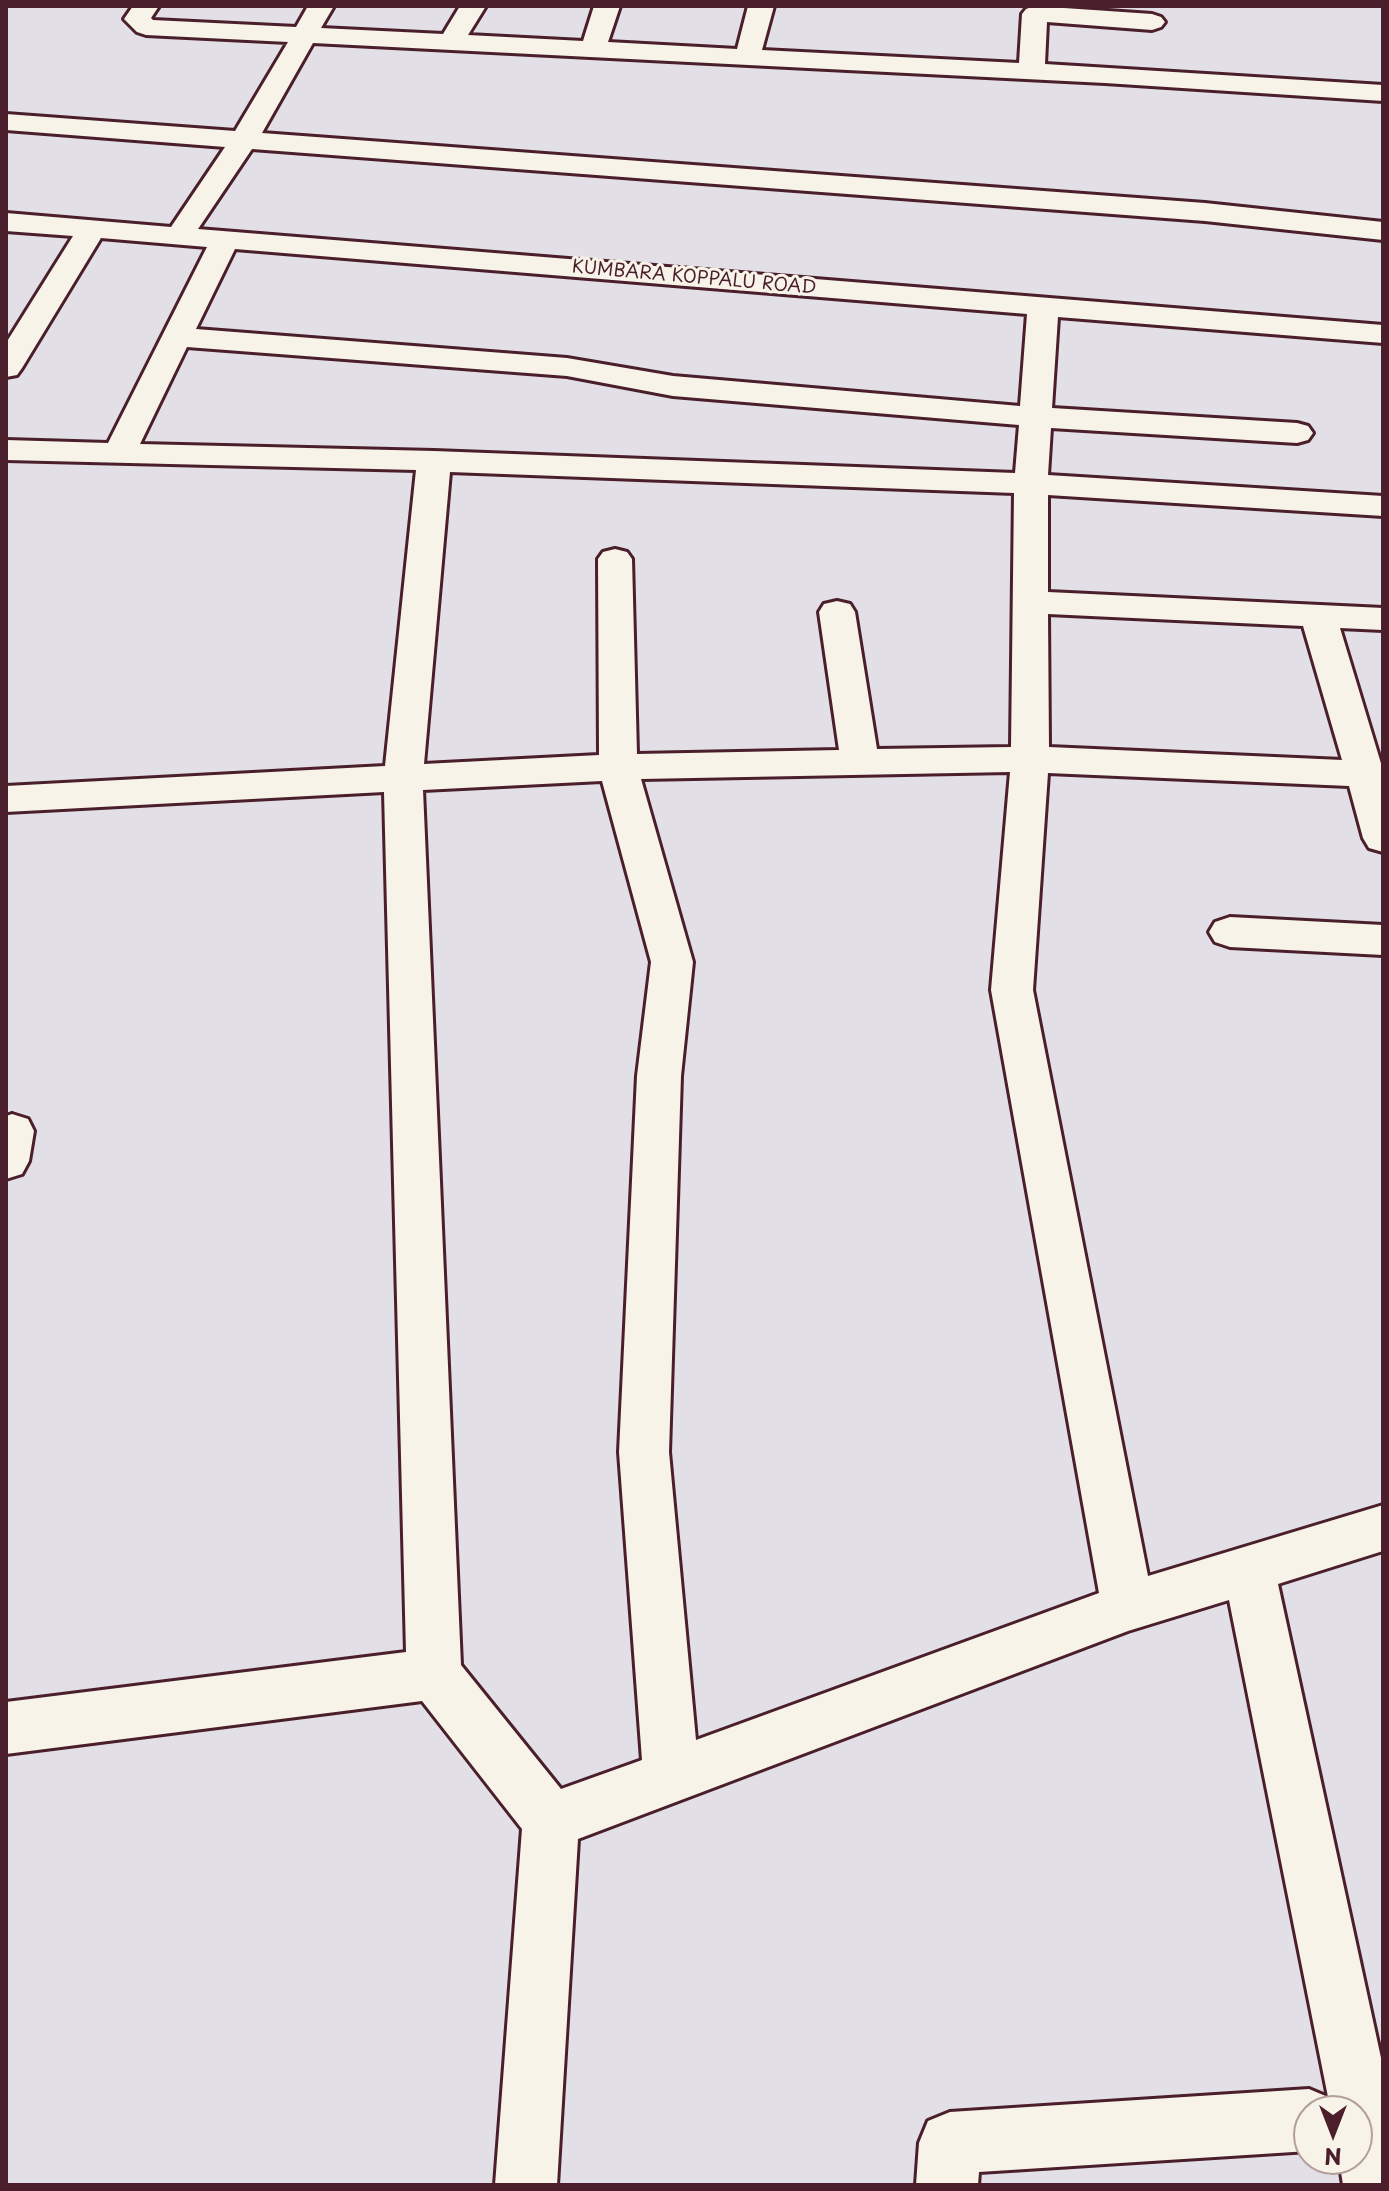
<!DOCTYPE html>
<style>
body{margin:0}
#map{position:relative;width:1389px;height:2191px;overflow:hidden;background:#e3dfe6;font-family:"Playpen Sans",sans-serif}
canvas{display:block}
.frame{position:absolute;inset:0;border:8px solid #4a1f2b;pointer-events:none}
.north{position:absolute;left:1293px;top:2095px;width:80px;height:80px;box-sizing:border-box;background:#f7f3e8;border:2px solid #b29e9c;border-radius:50%;rotate:180deg;font-size:22px;font-weight:700;line-height:32px;text-align:center;color:#4a1f2b}
.north::after{content:'';display:block;margin:auto;width:28px;height:36px;background:#4a1f2b;clip-path:polygon(50% 0,100% 100%,50% 72%,0 100%)}
</style>
<div id="map">
<canvas width="1389" height="2191"></canvas>
<div class="frame"></div>
<div class="north">N</div>
</div>
<script>
const g = document.querySelector('canvas').getContext('2d');
g.lineJoin = 'round';
function toPath(rows) {
  const path = new Path2D();
  for (const r of rows) {
    path.moveTo(r[0], r[1]);
    for (let i = 2; i < r.length; i += 2) path.lineTo(r[i], r[i + 1]);
  }
  return path;
}
function stroke(path, color, width, dash) {
  g.strokeStyle = color;
  g.lineWidth = width;
  g.lineCap = dash ? 'butt' : 'round';
  g.setLineDash(dash || []);
  g.stroke(path);
}
function fillPath(path, color) {
  g.fillStyle = color;
  g.fill(path, 'evenodd');
}
function drawText(font, color, halo, rows, align = 'center') {
  g.font = font + ' "Playpen Sans",sans-serif';
  g.lineWidth = 6;
  g.setLineDash([]);
  g.textBaseline = 'middle';
  g.strokeStyle = halo;
  g.fillStyle = color;
  for (const [text, x, y, turn = 0] of rows) {
    g.save();
    g.translate(x, y);
    g.rotate((+turn || 0) * Math.PI / 180);
    g.textAlign = isNaN(turn) ? turn : align;
    if (halo) g.strokeText(text, 0, 0);
    g.fillText(text, 0, 0);
    g.restore();
  }
}
const minor = toPath([
 [133,6,159,6,151,18,153,20,296,27,308,6,334,6,321,28,443,34,460,6,486,6,468,35,583,41,594,6,620,6,608,42,737,49,748,6,774,6,762,50,1019,63,1022,14,1026,9,1035,6,1152,14,1161,17,1165,22,1161,27,1152,30,1047,22,1045,64,1383,85,1383,101,1105,83,313,43,262,133,1205,203,1383,222,1383,240,1205,221,252,149,198,229,1383,325,1383,343,1058,317,1052,408,1297,423,1308,426,1313,433,1308,440,1297,443,1051,428,1048,475,1383,496,1383,516,1048,495,1048,592,1383,608,1383,630,1340,628,1383,770,1383,852,1369,848,1363,838,1349,786,1048,773,1033,990,1148,1576,1383,1505,1383,1551,1278,1584,1383,2067,1383,2185,1343,2185,1339,2159,1357,2159,1357,2111,1309,2111,1309,2151,979,2172,978,2185,916,2185,919,2143,928,2121,950,2112,1309,2089,1328,2097,1229,1600,1128,1631,578,1839,557,2185,495,2185,522,1829,422,1701,6,1754,6,1702,406,1652,384,792,6,812,6,786,385,766,416,470,6,460,6,440,108,443,207,247,101,238,22,368,17,375,6,377,6,343,73,236,6,231,6,213,171,227,225,147,6,130,6,114,235,131,288,42,146,35,137,32,124,19,133,6],
 [235,249,1027,314,1020,406,673,376,567,358,196,329,235,249],
 [187,347,567,376,673,396,1019,425,1015,473,434,451,140,444,187,347],
 [450,472,1014,493,1011,747,877,749,855,612,850,604,837,601,824,604,819,612,839,750,637,754,632,559,627,552,615,549,603,552,598,559,599,755,424,764,450,472],
 [1048,614,1303,626,1342,760,1049,747,1048,614],
 [1010,772,991,990,1099,1593,696,1740,669,1452,681,1076,693,962,641,779,1010,772],
 [602,781,651,962,637,1076,619,1452,642,1760,561,1789,461,1665,423,790,602,781],
 [1230,917,1383,925,1383,955,1230,947,1215,942,1209,932,1215,922,1230,917],
 [12,1114,28,1119,34,1131,29,1161,22,1174,6,1179,6,1116,12,1114]
]);
stroke(minor, '#4a1f2b', 6);
fillPath(minor, '#f7f3e8');
drawText('18px', '#4a1f2b', '#f7f3e8', [
 ["KUMBARA KOPPALU ROAD",694,278,5]
]);
</script>
